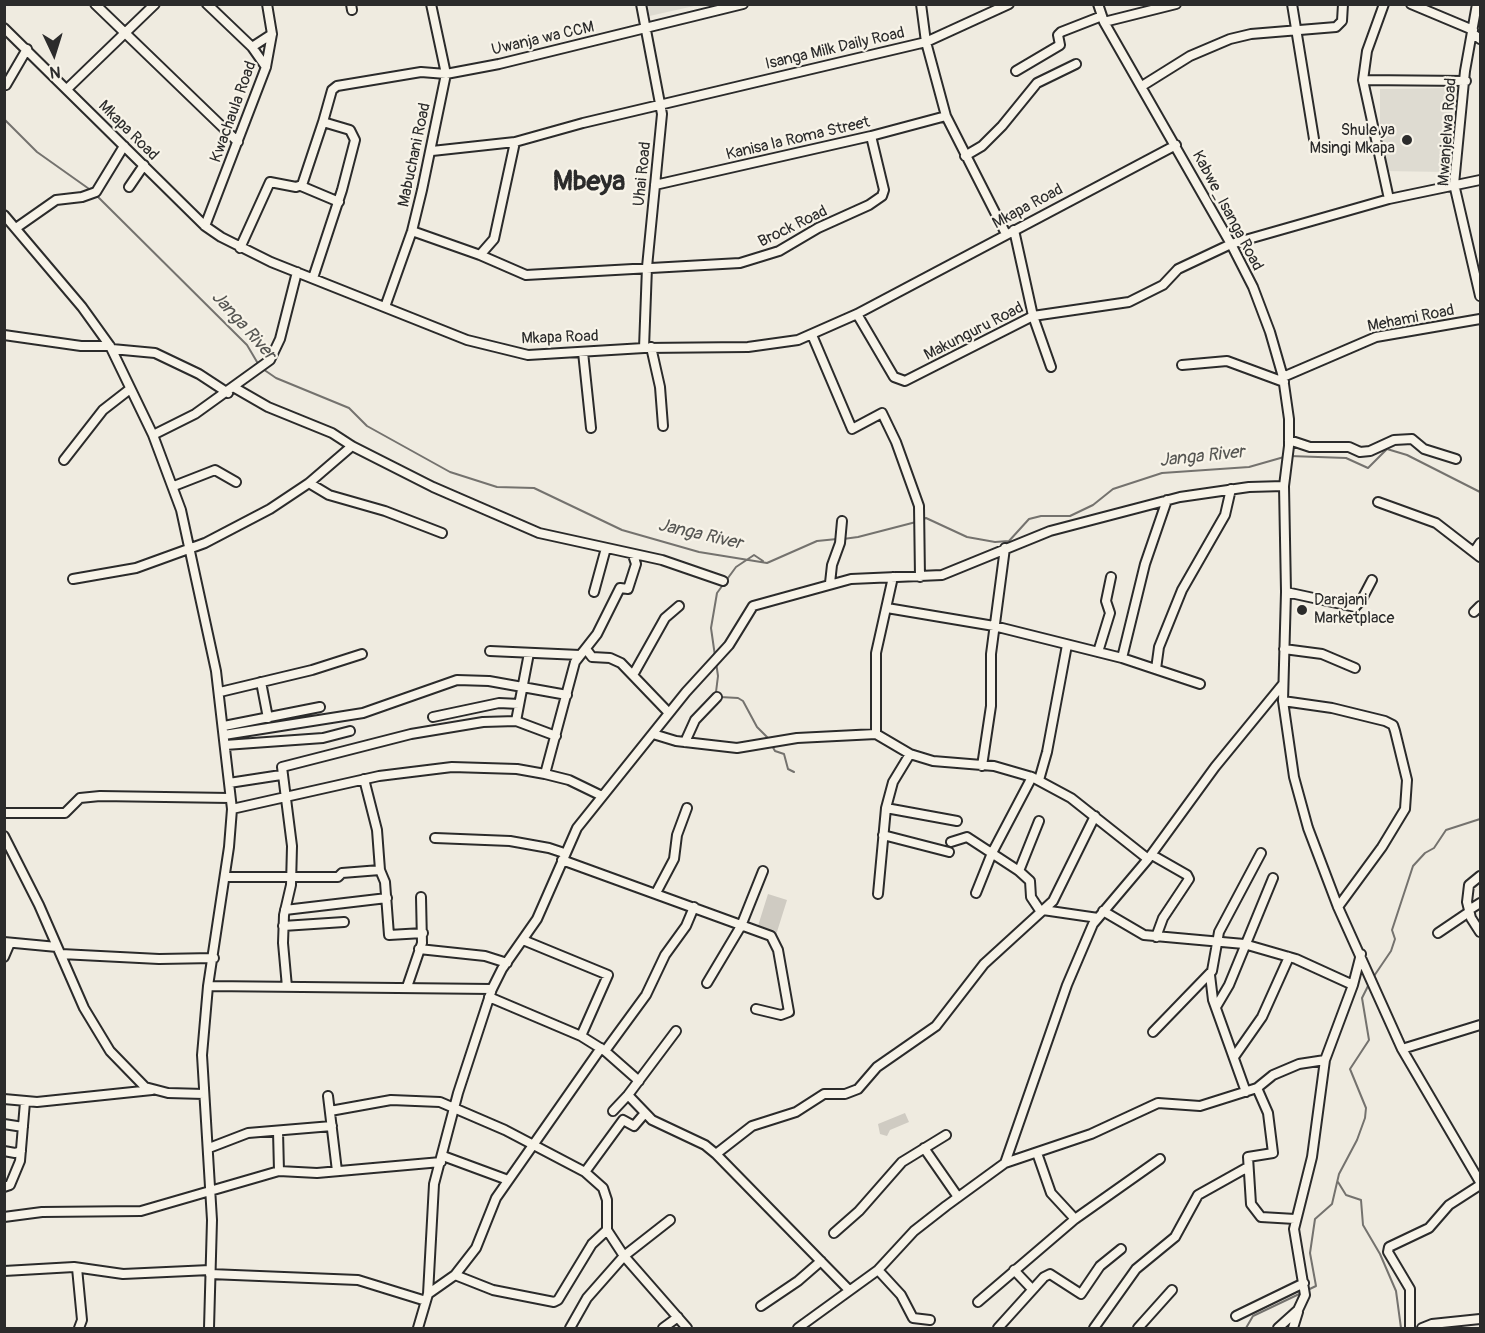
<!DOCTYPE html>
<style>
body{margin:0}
#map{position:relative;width:1485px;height:1333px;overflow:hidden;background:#efebe0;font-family:Pangolin,sans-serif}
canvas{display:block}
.frame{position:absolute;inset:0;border:6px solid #2b2b2b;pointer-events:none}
.north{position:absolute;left:24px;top:24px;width:60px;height:60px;-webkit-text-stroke:4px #f7f3e8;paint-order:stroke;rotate:176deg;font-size:16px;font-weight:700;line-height:24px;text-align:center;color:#2b2b2b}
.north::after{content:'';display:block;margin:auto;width:21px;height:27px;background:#2b2b2b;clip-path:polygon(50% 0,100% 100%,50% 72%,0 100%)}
</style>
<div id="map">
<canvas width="1485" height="1333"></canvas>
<div class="frame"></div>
<div class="north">N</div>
</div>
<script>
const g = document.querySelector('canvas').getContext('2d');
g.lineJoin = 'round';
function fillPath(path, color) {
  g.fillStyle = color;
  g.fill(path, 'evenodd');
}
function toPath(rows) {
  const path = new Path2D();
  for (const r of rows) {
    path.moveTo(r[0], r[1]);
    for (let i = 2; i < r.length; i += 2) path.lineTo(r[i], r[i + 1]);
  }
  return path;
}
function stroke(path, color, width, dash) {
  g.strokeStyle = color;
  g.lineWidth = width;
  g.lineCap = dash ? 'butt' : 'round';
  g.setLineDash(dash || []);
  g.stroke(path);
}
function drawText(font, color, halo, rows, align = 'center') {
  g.font = font + ' Pangolin,sans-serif';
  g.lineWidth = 4.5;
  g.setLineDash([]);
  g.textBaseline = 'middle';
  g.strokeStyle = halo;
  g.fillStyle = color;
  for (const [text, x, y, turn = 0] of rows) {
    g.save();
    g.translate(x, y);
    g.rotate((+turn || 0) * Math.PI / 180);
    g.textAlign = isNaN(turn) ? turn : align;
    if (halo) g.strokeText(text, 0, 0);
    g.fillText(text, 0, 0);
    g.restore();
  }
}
fillPath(toPath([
 [703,4,645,17,642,5],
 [1453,88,1449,172,1380,171,1380,89]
]), '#dedbd1');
fillPath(toPath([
 [768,894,787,900,776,935,757,929],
 [905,1113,909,1122,890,1130,887,1136,880,1134,878,1124]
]), '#cfcbc2');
stroke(toPath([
 [4,119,37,152,92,191,247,345,260,367,276,378,349,408,367,426,450,472,497,487,534,488,622,530,699,552,767,563,817,541,837,539],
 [1290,456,1346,458,1368,468,1387,449,1407,455,1480,492],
 [921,520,926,518,967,537,995,542,1009,541,1029,519,1041,516,1070,516,1093,505,1113,489,1162,473,1249,467,1284,457],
 [843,539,858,537,916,522],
 [715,656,711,628,717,593,736,567,754,555,763,561],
 [716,662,718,676,716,692,720,697,738,698,743,701,757,727,769,739],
 [771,744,775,751,784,754,788,769,794,772],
 [1372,979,1391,951,1395,939,1392,930,1413,866,1425,853,1434,848,1446,830,1480,819],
 [1338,1182,1346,1195,1361,1200,1363,1225,1380,1254,1396,1291,1401,1328],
 [1246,1328,1253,1316,1316,1286,1310,1253,1315,1219,1332,1204,1339,1174,1357,1140,1365,1118,1366,1108,1350,1069,1369,1040,1362,998,1369,984]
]), '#74726e', 2);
const minor = toPath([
 [95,4,238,142],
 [207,4,252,47,266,67],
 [351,4,352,10],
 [641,4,662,114,647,267,644,348],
 [921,4,926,42,946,116,1006,234],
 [1098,4,1104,22,1231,244,1253,287,1270,332,1283,377,1289,419,1289,446,1284,486,1286,592,1283,701,1294,777,1308,828,1338,907,1402,1049,1480,1182],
 [1292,4,1314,139],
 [1384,4,1367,51,1363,80,1389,199],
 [1411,4,1473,30],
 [1477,4,1465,71,1454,184,1480,296],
 [1104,22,1176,4],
 [4,28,205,226,221,237,271,262,467,340,528,355,644,348,748,347,798,340,857,314,1176,145],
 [1472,33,1480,39],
 [252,47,272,34],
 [1016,71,1060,45,1058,35,1061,32,1102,16],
 [1363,80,1466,81],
 [6,85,27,49],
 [1142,86,1190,56,1230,39,1251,34,1336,27,1342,21,1343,4],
 [67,89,155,4],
 [432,151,515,142,583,123,926,42,1009,4],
 [965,156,982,146,1002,126,1037,83,1076,64],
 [655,185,871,136,946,116],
 [301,186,339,202],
 [129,187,144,165],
 [4,215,82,307,110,346,153,435,181,510,216,671,232,809,229,847,208,986,202,1055,212,1220,209,1328],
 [205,226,266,67,272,34,267,4],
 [16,228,56,200,82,197,96,192,124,146],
 [1014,230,1033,316,1051,367],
 [412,231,480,255,526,275,740,263,779,251,818,228,869,205,882,196,884,190,871,136],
 [240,248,270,182,296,187,302,185,323,122],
 [480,255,494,239,515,142],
 [313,278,342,190,355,140,350,130,323,122,332,90,337,86,421,72,446,74,499,64,743,4],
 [385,307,412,231,422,190,446,74,431,4],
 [857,314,894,377,905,381,1033,316,1129,302,1163,285,1178,269,1231,244,1389,199,1480,180],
 [4,335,81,346,110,346],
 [812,335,852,429,882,413,896,442,919,506,920,577],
 [651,347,660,387,663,426],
 [112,349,155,353,199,374,228,393],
 [583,352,591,428],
 [1182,365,1227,361,1284,382],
 [1283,377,1376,337,1480,319],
 [235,388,268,407,332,433,352,446,433,487,539,533,662,560,723,581],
 [153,435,195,414,270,360,280,339,297,272],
 [1289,440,1310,447,1349,447,1360,452,1370,451,1394,440,1412,439,1424,449,1456,459],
 [64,460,103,410,130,389],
 [309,483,329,495,385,511,442,533],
 [174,486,215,470,236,482],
 [1378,502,1436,523,1480,557],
 [1474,552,1480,543],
 [73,579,136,568,205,543,270,509,309,483,352,446],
 [830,583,832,565,840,543,842,521],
 [594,592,606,548],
 [1286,592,1355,607,1361,601,1372,580],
 [887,608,994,626,1122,658,1200,684],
 [1474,612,1480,606],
 [586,649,592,657,610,658,621,663,669,713],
 [1284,649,1322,654,1355,668],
 [490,651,580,655],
 [1098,652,1110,613,1106,601,1111,577],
 [1122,658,1145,564,1167,500],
 [1156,669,1159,647,1182,590,1225,515,1231,489],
 [633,675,665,618,679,606],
 [261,682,268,718],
 [220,692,312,670,362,654],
 [1283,701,1332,708,1385,721,1393,725,1395,731,1407,780,1405,809,1382,847,1338,907],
 [433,717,499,703,519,704],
 [516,721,529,653],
 [224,726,320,707],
 [653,734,676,741,737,748,797,738,876,734,910,754,933,761,994,766,1032,777,1071,798,1148,859],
 [876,734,876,653,893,577],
 [224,735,363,713,457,680,489,681,567,695],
 [685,742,695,720,717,697],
 [225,745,323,738,350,731],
 [982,766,991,706,991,654,1005,548],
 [545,774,575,662,597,634,620,588,628,589,636,564,633,555],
 [364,779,377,830,380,870,385,882,389,935,423,933],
 [1039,780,1047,752,1067,645],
 [229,783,281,775],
 [886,808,957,821],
 [232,809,379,776,452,767,517,769,545,774,569,780,602,796],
 [4,813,65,813,80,798,100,796,230,798],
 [883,835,949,852],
 [4,836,39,905,84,1008,110,1051,145,1087,168,1093,204,1094],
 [435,838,510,841,549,848,564,853],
 [951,842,967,837,1019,871,1030,881,1031,897,1041,912],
 [1152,855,1187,875,1189,879,1163,918,1156,937],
 [562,860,771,936,778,950,789,1012,781,1015,756,1009],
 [1019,871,1039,821],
 [1480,876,1469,885,1467,902,1471,918,1480,932],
 [225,877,338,877,342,873,380,870],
 [656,893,674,859,677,835,687,808],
 [976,893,992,853,1032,777],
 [878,894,886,808,893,782,910,754],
 [285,910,387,898],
 [1043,910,1098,918],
 [1469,910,1480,903],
 [1103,911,1144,935,1244,944,1296,959,1353,985],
 [283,926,344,922],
 [1438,933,1469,912],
 [523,940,608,975,581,1036],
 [4,942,57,947],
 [419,949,485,956,507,963],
 [61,954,159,959,214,958],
 [4,957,10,943],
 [1210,975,1213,1000,1246,1092],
 [707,983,741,926,763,871],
 [208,986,492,989],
 [287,987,283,943,284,915,291,885,292,846,282,767,411,734,483,722,516,721,556,736],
 [407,987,422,943,421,897],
 [489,997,581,1036,605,1051,639,1081],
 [1216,1007,1229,985,1273,878],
 [1153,1032,1212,971,1219,932,1261,853],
 [1402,1049,1480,1025],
 [605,1051,646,995,665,955,686,926,694,907],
 [1234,1057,1262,1017,1289,957],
 [1257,1088,1268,1113,1273,1153,1248,1157,1251,1204,1261,1217,1295,1219],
 [628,1095,652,1120,705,1145,716,1154,849,1290],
 [328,1096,337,1171],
 [4,1099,37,1102,152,1090],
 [330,1111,391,1100,440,1102,505,1130,585,1172,603,1188,607,1200,607,1230,624,1256,687,1328],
 [613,1111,628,1095,676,1031],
 [4,1124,23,1127],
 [278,1131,279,1171],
 [209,1148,248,1133,332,1126],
 [924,1148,958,1197],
 [4,1151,15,1153,21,1151],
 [1037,1153,1051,1193,1075,1219],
 [716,1154,752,1126,796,1112,824,1094,845,1094,858,1089,877,1067,936,1026,984,964,1053,901,1095,816],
 [443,1156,508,1180],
 [1005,1163,1067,985,1093,924,1148,859,1215,767,1283,684],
 [585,1172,623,1120,634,1126,645,1113],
 [4,1187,10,1185,20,1161,25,1102],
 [4,1217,42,1212,141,1211,279,1171,317,1173,441,1162],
 [834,1233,859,1211,902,1162,946,1135],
 [77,1268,82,1320,79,1328],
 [878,1270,901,1295,913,1318,930,1320],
 [1014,1270,1031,1288],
 [4,1271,74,1267,123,1274,210,1270],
 [210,1274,358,1280,426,1301],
 [455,1275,493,1290,554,1302,558,1300,592,1244,607,1230],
 [428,1294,455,1275,476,1248,496,1198,601,1048],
 [978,1302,1075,1219,1160,1159],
 [761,1306,798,1281,821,1261],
 [1236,1316,1304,1283],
 [418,1328,428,1294,434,1184,458,1093,492,989,502,969,537,919,577,828,686,692,729,645,753,606,851,579,942,575,1050,531,1180,497,1249,487,1284,486],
 [570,1328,587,1298,624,1256,670,1220],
 [663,1328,678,1317],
 [798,1328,878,1270,914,1231,946,1206,1005,1163,1091,1134,1158,1103,1200,1106,1257,1088,1273,1075,1299,1064,1325,1060,1353,985,1361,954],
 [998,1328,1044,1277,1050,1274,1081,1294,1100,1266,1121,1249],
 [1094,1328,1136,1269,1175,1237,1198,1195,1248,1167],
 [1138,1328,1172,1290],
 [1278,1328,1298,1310,1305,1295,1294,1229,1312,1157,1325,1060],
 [1293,1328,1298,1312],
 [1410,1328,1410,1289,1388,1252,1389,1247,1429,1228,1449,1205,1480,1185],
 [1422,1328,1432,1324,1480,1319]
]);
stroke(minor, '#2b2b2b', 12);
stroke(minor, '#f7f3e8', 8);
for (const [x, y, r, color] of [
 [1407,140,6,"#2b2b2b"],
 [1302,610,6,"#2b2b2b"]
]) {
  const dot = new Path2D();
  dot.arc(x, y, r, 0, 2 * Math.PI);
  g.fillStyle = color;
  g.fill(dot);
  stroke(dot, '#f7f3e8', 2);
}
drawText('16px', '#2b2b2b', '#f7f3e8', [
 ["Uwanja wa CCM",543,39,-13],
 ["Isanga Milk Daily Road",835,49,-13],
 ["Kwachaula Road",234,112,-70],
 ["Mkapa Road",128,131,45],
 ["Mwanjelwa Road",1448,132,-86],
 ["Kanisa la Roma Street",798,139,-13],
 ["Mabuchani Road",415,155,-78],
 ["Uhai Road",643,174,-84],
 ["Mkapa Road",1028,207,-28],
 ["Kabwe_Isanga Road",1227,211,62],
 ["Brock Road",793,227,-26],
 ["Mehami Road",1411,319,-11],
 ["Makunguru Road",974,332,-27],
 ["Mkapa Road",560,338,-2]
]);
drawText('16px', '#2b2b2b', '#f7f3e8', [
 ["Shule ya",1395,131],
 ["Msingi Mkapa",1395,149],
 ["Darajani",1314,601,"left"],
 ["Marketplace",1314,619,"left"]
], 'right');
drawText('italic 18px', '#555552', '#f7f3e8', [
 ["Janga River",243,326,48],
 ["Janga River",1202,457,-6],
 ["Janga River",700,535,13]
]);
drawText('bold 28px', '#2b2b2b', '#f7f3e8', [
 ["Mbeya",589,183]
]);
</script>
